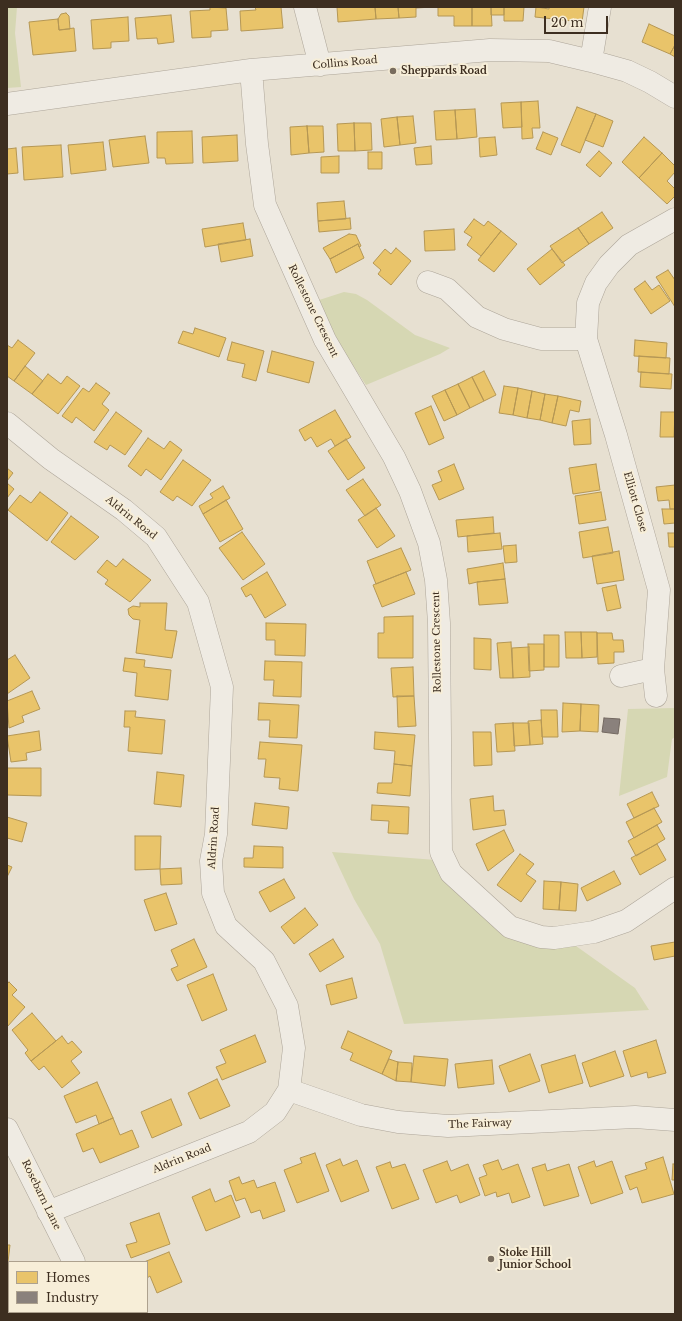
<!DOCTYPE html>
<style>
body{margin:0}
#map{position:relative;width:682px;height:1321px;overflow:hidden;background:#e7e0d1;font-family:"Libre Baskerville",serif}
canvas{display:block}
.frame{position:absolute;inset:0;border:8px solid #3d2e20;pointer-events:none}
.legend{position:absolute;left:8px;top:1261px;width:140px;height:52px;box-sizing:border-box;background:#f7eed8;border:1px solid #ada18e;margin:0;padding:5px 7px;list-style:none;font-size:12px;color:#3d2e20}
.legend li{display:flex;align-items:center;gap:8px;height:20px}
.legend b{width:20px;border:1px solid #ada18e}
.scale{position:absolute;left:544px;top:16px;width:64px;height:18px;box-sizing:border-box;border:2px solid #3d2e20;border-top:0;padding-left:5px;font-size:12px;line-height:14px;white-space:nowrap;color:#3d2e20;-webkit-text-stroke:3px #f7eed8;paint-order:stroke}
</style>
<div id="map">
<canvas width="682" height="1321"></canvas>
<div class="frame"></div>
<ul class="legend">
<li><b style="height:11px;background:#e9c46a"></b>Homes</li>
<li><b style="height:11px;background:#8a817c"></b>Industry</li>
</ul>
<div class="scale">20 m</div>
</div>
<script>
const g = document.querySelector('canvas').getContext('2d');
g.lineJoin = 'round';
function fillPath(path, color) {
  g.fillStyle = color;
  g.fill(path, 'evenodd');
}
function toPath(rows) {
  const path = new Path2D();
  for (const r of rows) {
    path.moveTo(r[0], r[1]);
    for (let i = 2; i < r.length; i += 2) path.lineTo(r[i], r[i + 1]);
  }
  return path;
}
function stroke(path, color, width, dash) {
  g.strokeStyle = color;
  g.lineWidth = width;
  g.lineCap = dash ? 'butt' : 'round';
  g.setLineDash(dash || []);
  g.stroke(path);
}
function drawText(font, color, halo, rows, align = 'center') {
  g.font = font + ' "Libre Baskerville",serif';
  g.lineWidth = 4;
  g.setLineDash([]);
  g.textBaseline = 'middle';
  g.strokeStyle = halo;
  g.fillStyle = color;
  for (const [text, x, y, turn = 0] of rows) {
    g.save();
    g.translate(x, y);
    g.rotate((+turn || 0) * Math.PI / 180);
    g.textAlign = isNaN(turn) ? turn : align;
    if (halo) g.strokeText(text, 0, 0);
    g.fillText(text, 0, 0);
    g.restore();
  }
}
fillPath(toPath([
 [7,7,17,7,15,33,21,87,7,88],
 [344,292,356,294,367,300,415,335,450,348,440,354,366,385,336,340,316,301],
 [675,708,675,737,672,739,667,777,619,796,628,709],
 [332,852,436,860,544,948,576,946,635,988,649,1010,404,1024,380,944,354,899]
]), '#d6d7b3');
const homes = toPath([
 [210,7,226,8,228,30,211,31,211,37,192,38,190,11,210,10,210,7],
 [255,7,281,7,283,28,241,31,240,11,256,10,255,7],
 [337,7,375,7,376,19,338,22,337,7],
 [375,7,398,7,399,18,376,19,375,7],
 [398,7,432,7,416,8,416,17,399,18,398,7],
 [438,7,472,7,472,26,454,26,454,16,438,16,438,7],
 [472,7,491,7,492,26,472,26,472,7],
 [491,7,504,7,504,15,491,15,491,7],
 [504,7,524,7,523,21,504,21,504,7],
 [536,7,549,9,549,7,584,7,582,22,535,17,536,7],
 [66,13,69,16,70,29,59,30,58,19,61,14,66,13],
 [171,15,174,42,158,44,157,38,137,39,135,18,171,15],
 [128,17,129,41,111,42,111,48,93,49,91,20,128,17],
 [58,19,59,30,74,28,76,51,33,55,29,22,58,19],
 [649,24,675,36,675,45,670,54,642,42,649,24],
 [675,45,675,57,670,54,675,45],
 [538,101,540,128,532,128,533,138,522,139,521,102,538,101],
 [521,102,522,127,503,128,501,103,521,102],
 [577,107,596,114,580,153,561,145,577,107],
 [475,109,477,137,457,139,455,110,475,109],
 [455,110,457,139,436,140,434,111,455,110],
 [596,114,613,121,603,147,585,140,596,114],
 [413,116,416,143,400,145,397,117,413,116],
 [397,117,400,145,384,147,381,119,397,117],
 [354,123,355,151,338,151,337,124,354,123],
 [354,123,371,123,372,150,355,151,354,123],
 [307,126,309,153,291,155,290,127,307,126],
 [307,126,323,126,324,152,309,153,307,126],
 [192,131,193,163,166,164,165,158,157,158,157,132,192,131],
 [543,132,558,138,551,155,536,149,543,132],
 [237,135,238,161,203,163,202,137,237,135],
 [145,136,149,163,113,167,109,140,145,136],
 [495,137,497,155,480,157,479,138,495,137],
 [644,137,662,153,639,178,622,162,644,137],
 [103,142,106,170,71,174,68,145,103,142],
 [61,145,63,177,24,180,22,147,61,145],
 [431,146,432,164,416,165,414,148,431,146],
 [16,148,18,173,7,174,7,149,16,148],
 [599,151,612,163,600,177,586,165,599,151],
 [368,152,382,152,382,169,368,169,368,152],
 [662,153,675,166,675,172,667,181,675,189,675,196,667,204,639,178,662,153],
 [339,156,339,173,321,173,321,157,339,156],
 [344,201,346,219,318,221,317,203,344,201],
 [602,212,613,228,589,244,578,228,602,212],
 [350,218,351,229,319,232,318,221,350,218],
 [474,219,484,226,488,221,501,231,481,256,467,245,472,237,464,232,474,219],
 [243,223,246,240,205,247,202,229,243,223],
 [578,228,589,244,562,263,550,246,578,228],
 [454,229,455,250,425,251,424,231,454,229],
 [501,231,517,244,494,272,478,260,501,231],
 [349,234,356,235,361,246,359,247,358,244,330,259,323,248,349,234],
 [250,239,253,256,221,262,218,244,250,239],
 [358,244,364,258,336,273,330,259,358,244],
 [396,248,411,261,391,285,378,274,381,270,373,263,385,249,391,254,396,248],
 [552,249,565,265,540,285,527,269,552,249],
 [668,270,675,280,675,307,656,277,668,270],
 [645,281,652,290,659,285,670,301,651,314,634,289,645,281],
 [195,328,226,338,219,357,178,343,183,331,193,334,195,328],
 [18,340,35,353,14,381,7,376,7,345,12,348,18,340],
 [635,340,667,343,666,358,634,356,635,340],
 [232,342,264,351,256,381,242,377,245,364,227,360,232,342],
 [272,351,314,362,309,383,267,372,272,351],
 [639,356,670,358,669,374,638,372,639,356],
 [25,366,43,381,32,394,14,381,25,366],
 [484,371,496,395,484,401,472,377,484,371],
 [641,372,672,374,671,389,640,387,641,372],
 [48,374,61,384,67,376,80,386,58,414,32,394,48,374],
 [472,377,484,401,470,408,458,384,472,377],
 [96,383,110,393,102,404,109,410,94,431,76,417,72,423,62,416,83,388,89,392,96,383],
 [458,384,470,408,457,415,445,390,458,384],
 [504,386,518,388,513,415,499,413,504,386],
 [518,388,532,391,527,418,513,415,518,388],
 [445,390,457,415,444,421,432,396,445,390],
 [532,391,545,394,540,420,527,418,532,391],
 [545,394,558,396,552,423,540,420,545,394],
 [558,396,581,401,579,412,570,410,566,426,552,423,558,396],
 [431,406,444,438,429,445,415,413,431,406],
 [335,410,351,437,335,446,331,439,317,447,311,437,305,441,299,430,335,410],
 [116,412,142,431,125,455,110,445,107,450,94,442,116,412],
 [661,412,675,412,674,437,660,437,661,412],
 [590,419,591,444,574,445,572,421,590,419],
 [148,438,164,449,170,441,182,450,161,480,146,469,141,476,128,466,148,438],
 [346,439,365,468,348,480,328,451,346,439],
 [183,460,211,480,192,506,177,496,173,501,160,492,183,460],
 [454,464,464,489,439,500,432,485,442,481,438,471,454,464],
 [596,464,600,490,573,494,569,468,596,464],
 [7,468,13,473,7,481,7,468],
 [363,479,381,505,365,516,346,490,363,479],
 [7,483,14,489,7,498,7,483],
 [675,485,675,509,670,509,669,500,658,501,656,487,675,485],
 [223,486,230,498,203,514,199,506,213,498,210,494,223,486],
 [40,492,68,513,47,541,8,510,20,495,31,503,40,492],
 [601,492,606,520,579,524,575,496,601,492],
 [226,500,243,529,220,542,203,514,226,500],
 [376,508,395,536,377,548,358,520,376,508],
 [662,509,675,509,675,523,664,524,662,509],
 [71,516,99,537,75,560,51,542,71,516],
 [493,517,494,533,458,537,456,520,493,517],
 [608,527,613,553,583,558,579,532,608,527],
 [242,532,265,564,243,580,219,548,242,532],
 [500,533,502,549,468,552,467,536,500,533],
 [668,533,675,533,675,547,669,547,668,533],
 [516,545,517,562,505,563,503,546,516,545],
 [401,548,411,570,376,584,367,561,401,548],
 [619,551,624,580,597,584,592,556,619,551],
 [123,559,151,580,130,602,105,584,108,580,97,572,107,560,116,567,123,559],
 [503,563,505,579,477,582,469,584,467,569,503,563],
 [267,572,286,605,265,618,251,594,246,597,241,588,267,572],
 [406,572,415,594,382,607,373,585,406,572],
 [505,579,508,603,479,605,477,582,505,579],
 [616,585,621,608,607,611,602,588,616,585],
 [140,603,167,603,165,630,177,631,172,658,136,653,140,620,133,619,129,615,128,609,133,606,140,607,140,603],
 [413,616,413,658,378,658,378,633,384,633,384,617,413,616],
 [266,623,306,624,305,656,275,655,275,640,266,640,266,623],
 [565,632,581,632,582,658,566,658,565,632],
 [581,632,597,632,597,657,582,658,581,632],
 [597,633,612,633,613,640,623,640,624,652,614,652,614,663,598,664,597,633],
 [544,635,559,635,559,667,544,667,544,635],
 [474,638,491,639,491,670,474,669,474,638],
 [511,642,513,678,500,678,497,643,511,642],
 [528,644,544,644,544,670,529,671,528,644],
 [529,647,530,677,513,678,512,648,529,647],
 [15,655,30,678,7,694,7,660,15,655],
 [125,658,145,660,144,667,171,670,168,700,135,696,137,673,123,671,125,658],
 [265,661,302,662,301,697,273,696,274,680,264,680,265,661],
 [413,667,414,696,393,697,391,668,413,667],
 [32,691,40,709,22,716,24,722,9,728,7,701,32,691],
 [397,696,414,696,416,726,398,727,397,696],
 [259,703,299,705,297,738,269,737,270,720,258,720,259,703],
 [563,703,581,704,580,731,562,732,563,703],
 [581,704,599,705,598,732,580,731,581,704],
 [541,710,557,710,558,737,542,737,541,710],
 [125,711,136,711,135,717,165,720,162,754,128,751,130,727,124,727,125,711],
 [541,720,543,744,530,745,528,721,541,720],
 [513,723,515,751,497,752,495,724,513,723],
 [513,723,529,723,530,745,514,746,513,723],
 [39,731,41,750,26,753,27,760,11,762,7,736,39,731],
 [375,732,415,735,412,766,394,764,395,751,374,749,375,732],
 [473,732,491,732,492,765,474,766,473,732],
 [260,742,302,745,298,791,279,789,280,778,264,777,266,759,258,759,260,742],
 [394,764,412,766,410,796,377,793,378,783,392,783,394,764],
 [7,768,41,768,41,796,7,795,7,768],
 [157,772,184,775,181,807,154,804,157,772],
 [652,792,659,806,634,818,627,804,652,792],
 [493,796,494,811,504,810,506,825,473,830,470,799,493,796],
 [255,803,289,807,287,829,252,825,255,803],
 [372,805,409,807,408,834,388,833,389,821,371,820,372,805],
 [654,808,662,822,634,838,626,822,654,808],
 [7,817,27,823,22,842,7,838,7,817],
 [657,825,665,839,636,856,628,841,657,825],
 [504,830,514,851,488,871,476,844,504,830],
 [135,836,161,836,160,869,135,870,135,836],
 [657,844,666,860,640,875,631,858,657,844],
 [254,846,283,847,283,868,244,867,244,858,253,858,254,846],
 [520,854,534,864,526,874,536,881,521,902,497,885,520,854],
 [7,865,12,867,7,877,7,865],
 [181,868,182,884,161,885,160,869,181,868],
 [614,871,621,884,587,901,581,888,614,871],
 [284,879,295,898,270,912,259,892,284,879],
 [544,881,561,882,559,910,543,909,544,881],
 [561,882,578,884,576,911,559,910,561,882],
 [166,893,177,924,155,931,144,900,166,893],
 [305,908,318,925,294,944,281,927,305,908],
 [194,939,207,967,177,981,171,969,178,966,171,950,194,939],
 [333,939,344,957,320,972,309,954,333,939],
 [675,942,675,956,654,960,651,946,675,942],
 [213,974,227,1010,202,1021,187,985,213,974],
 [352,978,357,998,331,1005,326,985,352,978],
 [9,982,17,990,12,995,25,1007,7,1027,7,984,9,982],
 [32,1013,56,1041,31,1061,25,1053,28,1050,12,1030,32,1013],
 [348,1031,392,1051,382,1074,350,1060,353,1053,341,1048,348,1031],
 [255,1035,266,1062,222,1080,216,1067,226,1063,220,1050,255,1035],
 [62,1036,68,1044,72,1041,82,1052,71,1061,80,1073,62,1088,44,1066,39,1070,31,1061,62,1036],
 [656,1040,666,1073,648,1078,647,1072,631,1077,623,1051,656,1040],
 [615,1051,624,1076,590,1087,582,1063,615,1051],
 [530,1054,540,1081,509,1092,499,1066,530,1054],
 [575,1055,583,1083,549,1093,541,1065,575,1055],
 [414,1056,448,1059,445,1086,411,1082,414,1056],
 [389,1059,398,1062,396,1081,382,1074,389,1059],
 [492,1060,494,1084,458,1088,455,1064,492,1060],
 [398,1062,412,1063,411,1082,396,1081,398,1062],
 [217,1079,230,1106,200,1119,188,1093,217,1079],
 [97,1082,113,1118,99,1124,96,1115,76,1123,64,1096,97,1082],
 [171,1099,182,1125,152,1138,141,1112,171,1099],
 [113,1118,120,1135,132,1130,139,1147,100,1163,93,1148,83,1152,76,1134,113,1118],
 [315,1153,329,1191,297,1203,284,1170,302,1163,300,1158,315,1153],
 [663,1157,674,1194,642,1203,637,1187,630,1190,625,1176,647,1169,645,1163,663,1157],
 [340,1159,343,1166,357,1160,369,1191,341,1202,326,1165,340,1159],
 [498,1160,502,1170,518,1164,530,1197,512,1203,509,1193,497,1197,496,1192,485,1196,479,1178,487,1175,483,1165,498,1160],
 [447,1161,451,1171,468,1164,480,1195,460,1203,457,1195,436,1203,423,1170,447,1161],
 [594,1161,596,1167,612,1161,623,1193,591,1204,578,1167,594,1161],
 [390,1162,392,1168,405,1164,419,1199,392,1209,376,1167,390,1162],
 [545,1164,547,1171,569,1164,579,1196,544,1206,532,1168,545,1164],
 [673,1164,675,1164,675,1180,672,1180,673,1164],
 [239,1177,242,1184,254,1180,257,1188,275,1182,285,1211,263,1219,260,1210,251,1213,245,1198,236,1201,229,1181,239,1177],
 [210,1189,215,1202,231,1195,240,1217,206,1231,192,1197,210,1189],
 [159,1213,170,1244,131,1258,126,1245,137,1242,130,1223,159,1213],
 [7,1245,10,1245,8,1262,7,1261,7,1245],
 [169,1252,182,1282,157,1293,150,1276,147,1278,147,1262,144,1262,169,1252]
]);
fillPath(homes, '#e9c46a');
stroke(homes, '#b59754', 1);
const industry = toPath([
 [604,718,620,719,618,734,602,732,604,718]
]);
fillPath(industry, '#8a817c');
stroke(industry, '#736860', 1);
const street = toPath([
 [305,7,320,65],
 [591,61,600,7],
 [251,70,257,144,265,205,325,340,394,457,410,491,429,543,436,580,439,623,441,852,451,873,510,927,541,937,554,938,594,932,626,921,675,888],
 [7,104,251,70,490,50,549,51,591,61,627,71,650,82,675,97],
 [428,282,447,289,477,317,504,329,541,339,586,339],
 [7,423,51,459,124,510,156,537,198,602,222,687,216,834,211,861,213,893,226,926,264,961,287,1006,294,1048,289,1090,275,1112,249,1132,48,1212],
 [621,676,653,669],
 [656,696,653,669,659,590,616,435,586,339,588,303,596,283,609,265,629,245,675,219],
 [289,1090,361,1115,398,1122,448,1126,635,1117,675,1120],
 [7,1129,74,1262],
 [100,1312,101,1314]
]);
stroke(street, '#ada599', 23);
stroke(street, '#efebe3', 22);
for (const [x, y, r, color] of [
 [393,71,4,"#786c5e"],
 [491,1259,4,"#786c5e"]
]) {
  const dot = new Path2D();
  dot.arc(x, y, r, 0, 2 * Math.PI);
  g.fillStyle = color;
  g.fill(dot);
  stroke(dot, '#f7eed8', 1.5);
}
drawText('10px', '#3d2e20', '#f7eed8', [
 ["Collins Road",345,63,-5],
 ["Rollestone Crescent",313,311,64],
 ["Elliott Close",635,502,74],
 ["Aldrin Road",131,518,39],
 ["Rollestone Crescent",437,642,-91],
 ["Aldrin Road",214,838,-86],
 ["The Fairway",480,1124,-2],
 ["Aldrin Road",182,1159,-22],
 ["Rosebarn Lane",41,1195,64]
]);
drawText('bold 10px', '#3d2e20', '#f7eed8', [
 ["Sheppards Road",401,71],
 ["Stoke Hill",499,1253],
 ["Junior School",499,1265]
], 'left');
</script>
